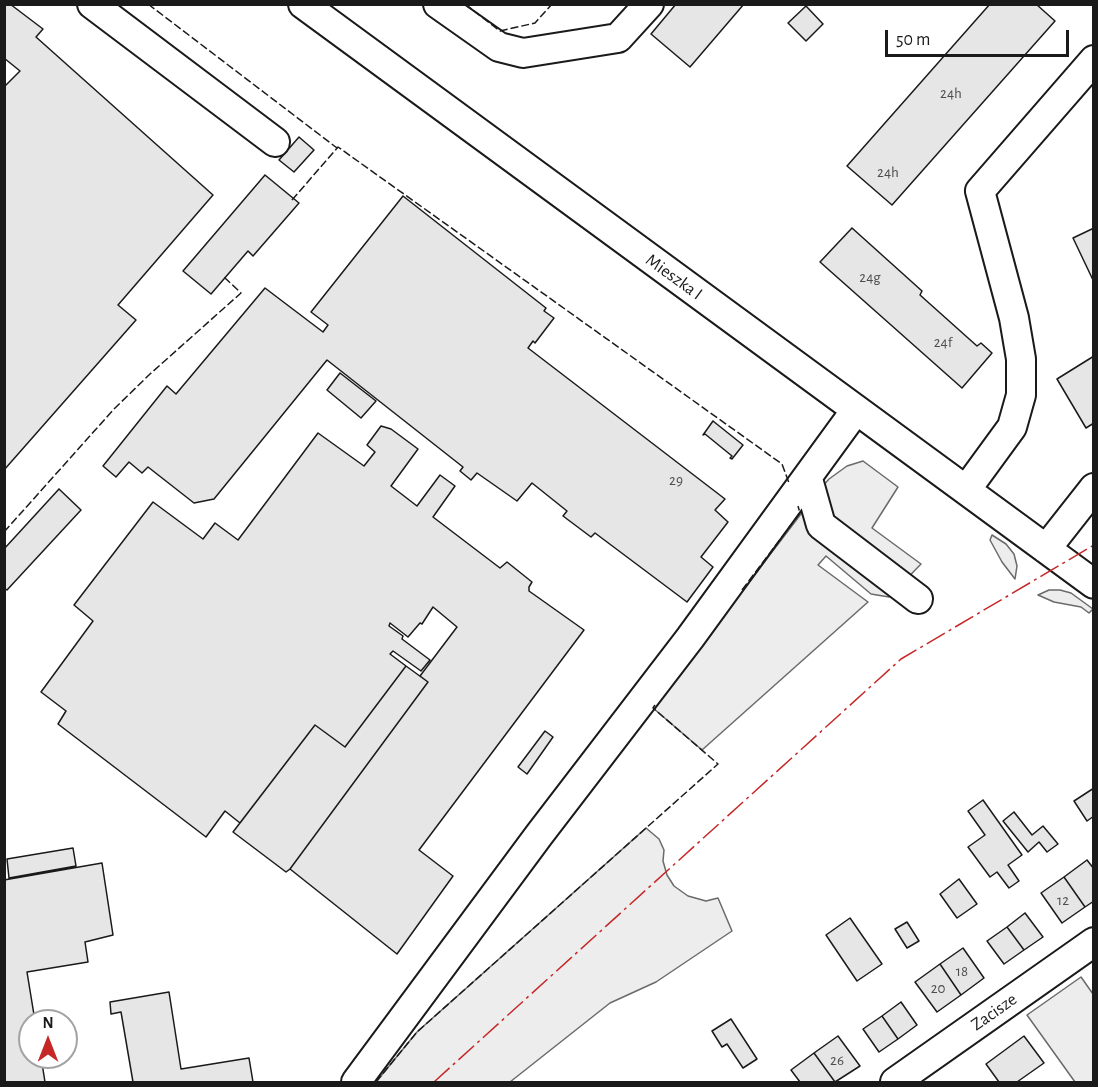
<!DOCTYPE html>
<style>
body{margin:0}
#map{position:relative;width:1098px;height:1087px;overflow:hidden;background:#fff;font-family:"Alegreya Sans",sans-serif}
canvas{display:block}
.frame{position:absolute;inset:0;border:6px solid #1a1a1a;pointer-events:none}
.north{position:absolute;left:18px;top:1009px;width:60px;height:60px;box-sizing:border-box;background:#fff;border:2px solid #a3a3a3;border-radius:50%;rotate:0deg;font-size:16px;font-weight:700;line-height:24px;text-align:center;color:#1a1a1a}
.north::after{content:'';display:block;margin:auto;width:21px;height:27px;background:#c62828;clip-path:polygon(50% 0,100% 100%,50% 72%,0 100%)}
.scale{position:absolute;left:885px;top:30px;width:184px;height:27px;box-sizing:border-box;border:3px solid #1a1a1a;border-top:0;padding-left:8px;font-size:18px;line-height:21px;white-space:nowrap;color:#1a1a1a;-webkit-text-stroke:4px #fff;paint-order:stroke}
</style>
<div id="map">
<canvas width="1098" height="1087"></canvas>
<div class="frame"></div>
<div class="north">N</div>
<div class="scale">50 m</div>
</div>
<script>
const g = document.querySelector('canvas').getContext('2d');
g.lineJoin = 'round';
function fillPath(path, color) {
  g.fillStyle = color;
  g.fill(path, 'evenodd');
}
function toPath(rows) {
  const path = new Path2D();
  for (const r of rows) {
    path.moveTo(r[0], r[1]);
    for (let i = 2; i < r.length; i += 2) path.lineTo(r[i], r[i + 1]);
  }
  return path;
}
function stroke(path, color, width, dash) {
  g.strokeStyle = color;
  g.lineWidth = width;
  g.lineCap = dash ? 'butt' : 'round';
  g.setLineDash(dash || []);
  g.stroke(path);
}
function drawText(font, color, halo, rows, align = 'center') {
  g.font = font + ' "Alegreya Sans",sans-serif';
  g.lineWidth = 4.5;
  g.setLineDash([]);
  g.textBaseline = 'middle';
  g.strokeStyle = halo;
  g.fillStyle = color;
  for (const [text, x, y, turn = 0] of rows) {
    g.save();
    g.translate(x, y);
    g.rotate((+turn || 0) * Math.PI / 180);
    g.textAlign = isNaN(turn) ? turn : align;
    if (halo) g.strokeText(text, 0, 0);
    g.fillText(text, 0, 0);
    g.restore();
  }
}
const built = toPath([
 [863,461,898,487,872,528,921,564,889,597,871,594,826,556,818,565,868,602,702,750,653,708,820,489,829,479,847,466,863,461],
 [992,535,1006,544,1014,554,1017,566,1015,579,1002,562,990,540,992,535],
 [1049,590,1060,590,1071,593,1093,609,1089,613,1081,607,1054,602,1038,595,1049,590],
 [646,828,659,839,664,850,663,861,667,875,674,886,688,896,706,901,718,898,732,931,656,982,610,1003,510,1082,376,1082,417,1032,646,828],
 [1081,977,1093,994,1093,1082,1075,1082,1027,1015,1081,977]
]);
fillPath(built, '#ededed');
stroke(built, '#6a6a6a', 1.5);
const building = toPath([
 [4,4,10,4,43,29,36,37,213,195,118,305,136,320,4,470,4,87,20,71,4,58,4,4],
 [676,4,744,4,690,67,651,34,676,4],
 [990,4,1036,4,1055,21,892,205,847,166,990,4],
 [806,6,823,24,806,41,788,23,806,6],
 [299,137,314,150,294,172,279,160,299,137],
 [265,175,299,203,253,256,248,251,211,294,183,271,265,175],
 [403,196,546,308,544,311,554,318,535,343,533,341,528,348,725,499,715,510,728,522,701,557,713,567,687,602,595,533,591,537,563,516,567,511,532,483,517,501,477,473,471,480,460,471,463,467,327,360,214,499,194,503,148,467,142,473,129,462,116,477,103,466,167,386,176,394,265,288,323,332,328,325,311,312,403,196],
 [852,228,922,291,920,295,977,346,981,343,992,353,962,388,820,262,852,228],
 [1094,228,1094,280,1093,280,1073,238,1094,228],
 [1094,356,1094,423,1086,428,1057,379,1094,356],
 [340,373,376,401,361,418,327,390,340,373],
 [713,421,743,445,732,459,730,458,732,456,705,434,703,435,713,421],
 [381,426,391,429,418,449,391,486,417,506,440,475,455,486,433,517,500,568,507,562,532,582,529,587,529,591,584,630,419,850,453,876,397,954,290,869,428,682,420,676,457,627,433,607,422,624,420,623,408,637,390,623,389,626,403,636,402,639,430,660,421,671,393,651,390,654,406,666,345,747,315,725,240,823,225,811,206,837,58,724,66,711,41,692,93,621,74,605,153,502,203,539,215,523,238,540,318,433,364,466,375,452,367,445,381,426],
 [59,489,81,510,7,590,4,588,4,549,59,489],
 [406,666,428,682,290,869,286,872,233,832,315,725,345,747,406,666],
 [545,731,553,737,527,774,518,767,545,731],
 [1094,788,1094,816,1087,821,1074,801,1094,788],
 [983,800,1022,855,1008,865,1019,881,1009,888,997,872,990,877,968,847,985,835,968,811,983,800],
 [1014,812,1032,835,1043,826,1058,844,1047,852,1039,842,1028,852,1003,821,1014,812],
 [73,848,76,866,9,878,7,859,73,848],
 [1087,860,1094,869,1094,901,1085,907,1064,877,1087,860],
 [102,863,113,935,85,942,88,962,27,972,35,1021,30,1021,30,1057,41,1057,45,1082,4,1082,4,880,102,863],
 [1064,877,1085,907,1062,923,1041,893,1064,877],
 [959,879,977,904,957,918,940,894,959,879],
 [1025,913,1043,937,1024,950,1007,927,1025,913],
 [850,918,882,964,857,981,826,935,850,918],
 [907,922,919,941,907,948,895,929,907,922],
 [1007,927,1024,950,1004,964,987,941,1007,927],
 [963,948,984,978,961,995,940,964,963,948],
 [940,964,961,995,937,1012,915,982,940,964],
 [169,992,181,1069,249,1058,253,1082,133,1082,121,1012,111,1014,110,1002,169,992],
 [901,1002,917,1025,898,1039,882,1016,901,1002],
 [882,1016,898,1039,879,1052,863,1029,882,1016],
 [731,1019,757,1059,743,1068,727,1044,722,1047,712,1031,731,1019],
 [838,1036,860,1066,835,1082,814,1053,838,1036],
 [1024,1036,1044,1063,1017,1082,999,1082,986,1064,1024,1036],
 [814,1053,835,1082,800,1082,791,1070,814,1053]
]);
fillPath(building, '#e6e6e6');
stroke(building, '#1a1a1a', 1.5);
const minor = toPath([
 [92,4,275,142],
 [303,4,1094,584],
 [438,4,499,47,523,53,618,38,649,4],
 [808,479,821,525,918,599],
 [966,490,1012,427,1021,395,1021,359,1014,318,980,191,1094,60],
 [1046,549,1094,488],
 [356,1082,539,835,690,638,856,410],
 [895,1082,1094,942]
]);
stroke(minor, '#1a1a1a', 32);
stroke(minor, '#fff', 28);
stroke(toPath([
 [148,4,337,148],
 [465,4,500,31,535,23,552,4],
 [292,200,338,147,782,464,789,483],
 [4,532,114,409,150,374,241,293,225,278,227,275],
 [742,590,800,513,798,506],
 [376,1082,417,1032,718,764,653,708,655,705]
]), '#1a1a1a', 1.5, [8, 3]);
stroke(toPath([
 [434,1082,901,659,1094,545]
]), '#c62828', 1.5, [21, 4.5, 3, 4.5]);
drawText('15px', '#4d4d4d', null, [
 ["24h",951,93],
 ["24h",888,172],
 ["24g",870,277],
 ["24f",943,342],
 ["29",676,480],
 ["12",1063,900],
 ["18",962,971],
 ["20",938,988],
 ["26",837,1060]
]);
drawText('18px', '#1a1a1a', '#fff', [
 ["Mieszka I",674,277,36],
 ["Zacisze",994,1012,-35]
]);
</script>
